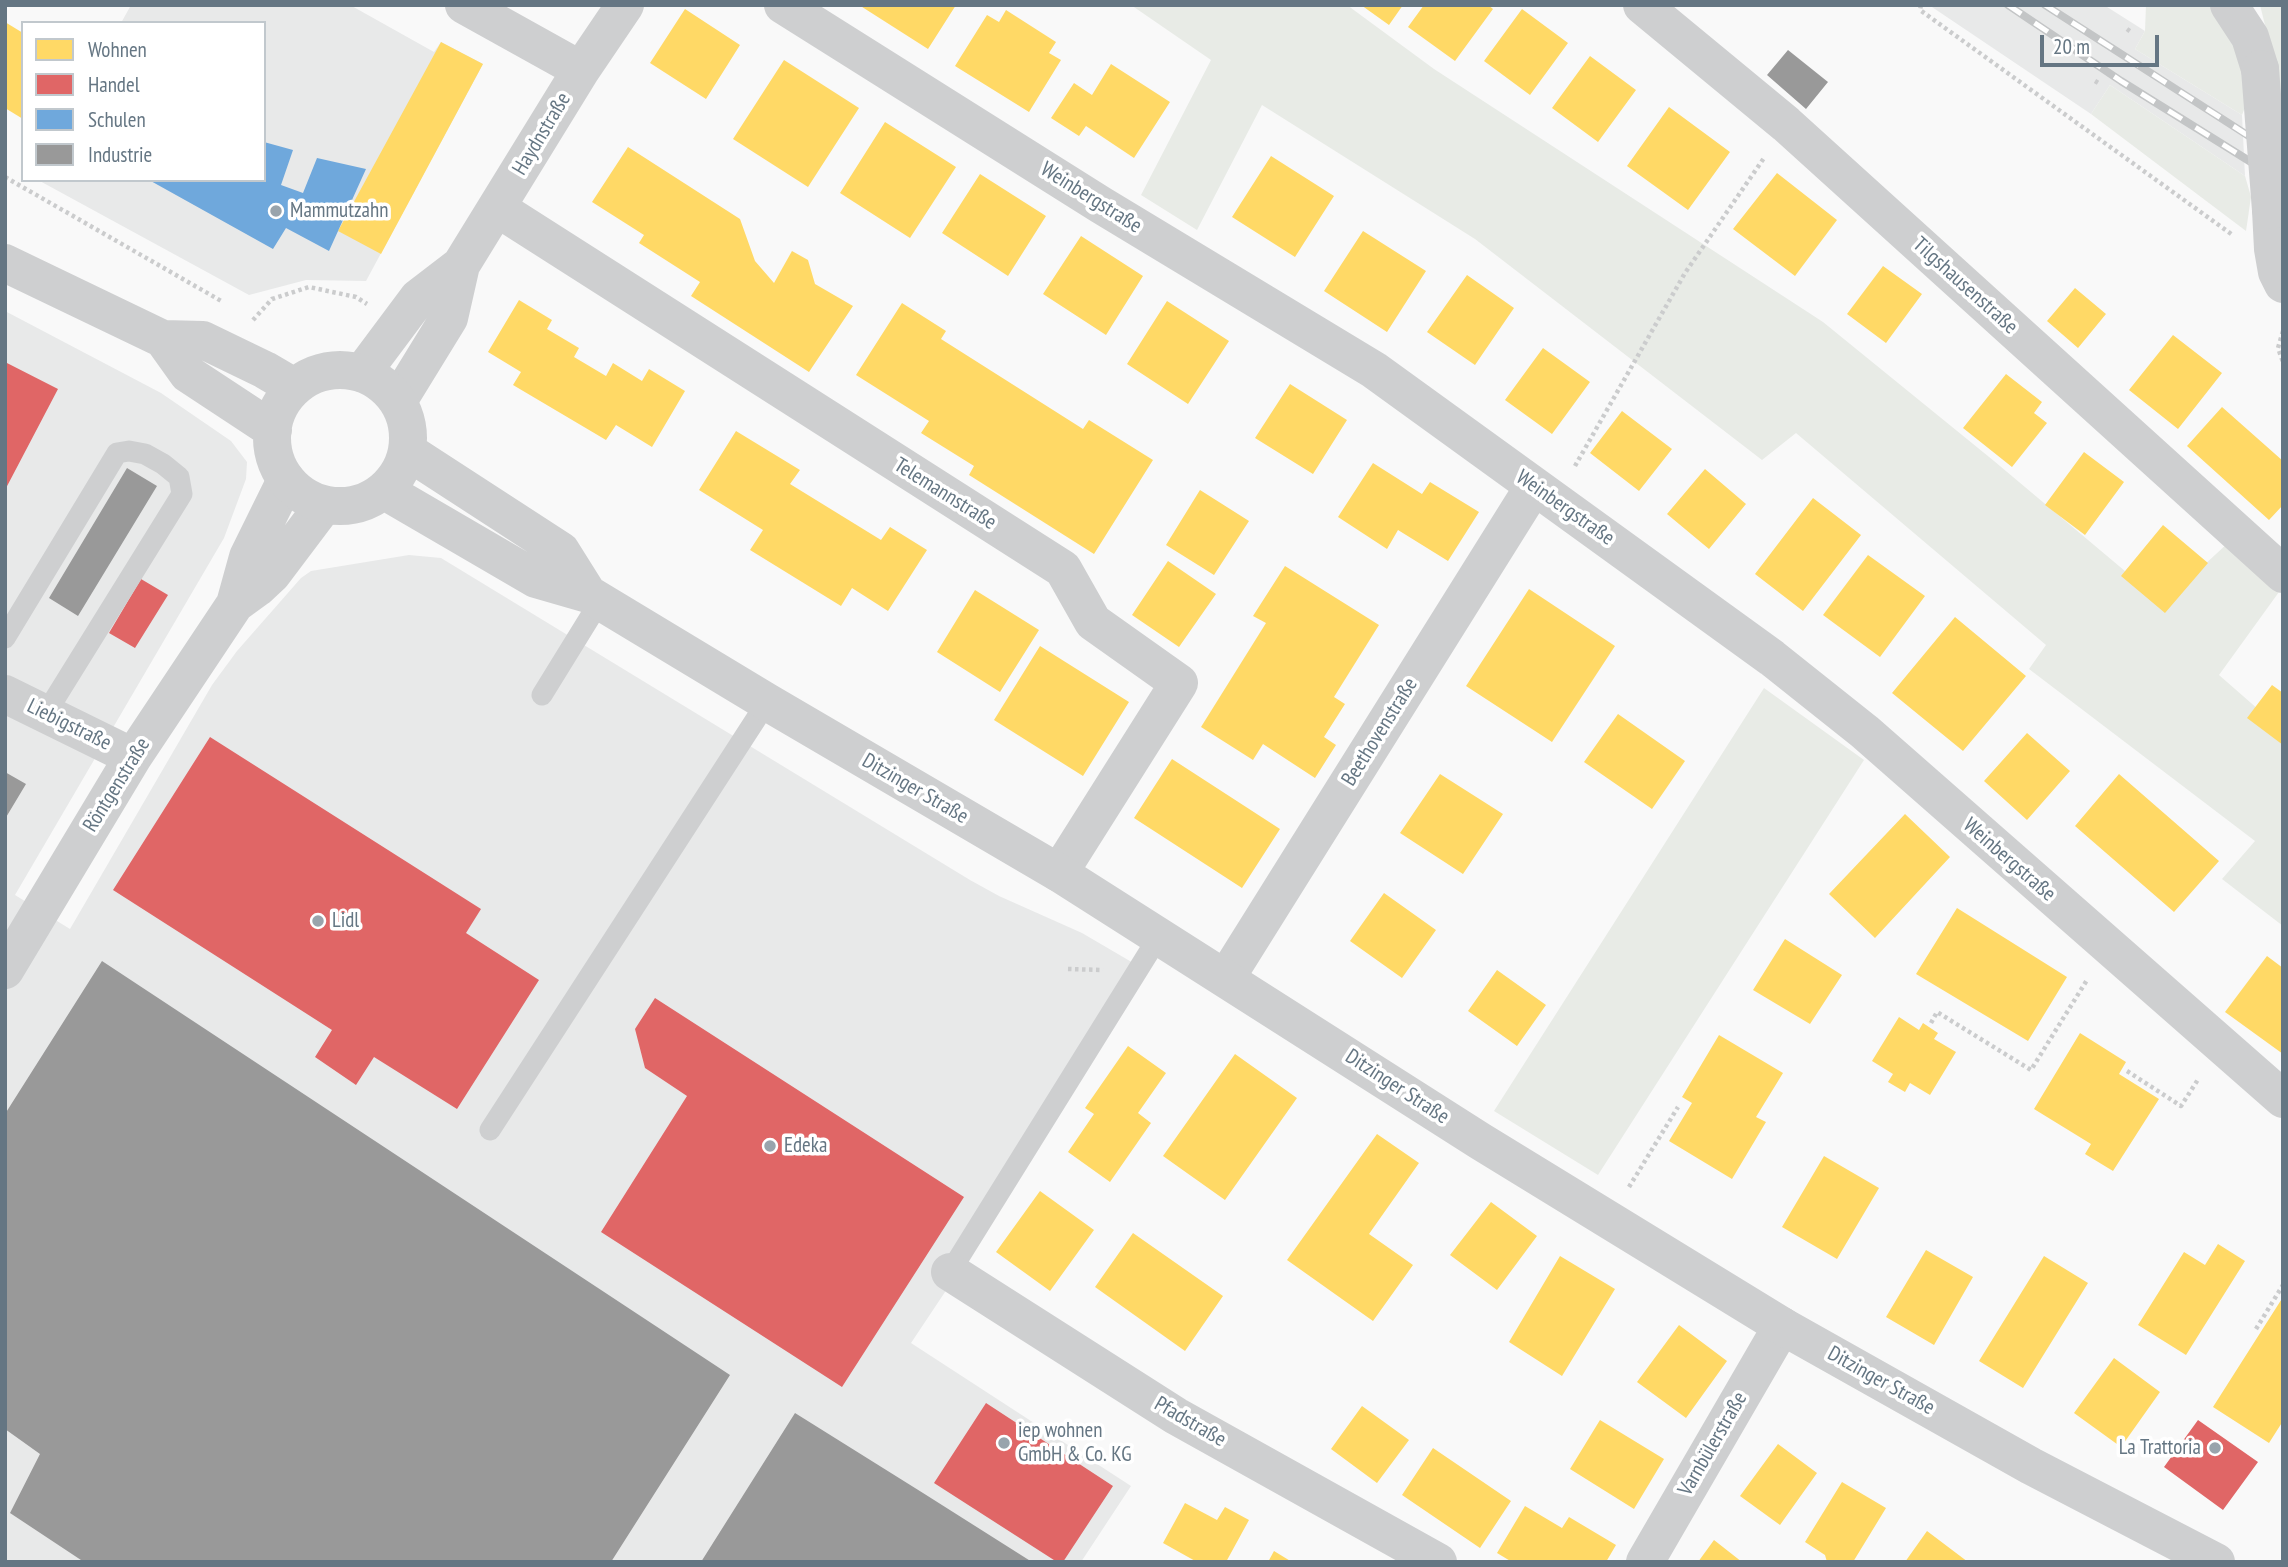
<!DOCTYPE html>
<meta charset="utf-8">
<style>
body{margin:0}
#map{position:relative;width:2288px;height:1567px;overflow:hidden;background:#f9f9f9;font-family:"PT Sans Narrow",sans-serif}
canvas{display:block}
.frame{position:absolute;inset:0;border:7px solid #657683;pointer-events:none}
.legend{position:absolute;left:21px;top:21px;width:245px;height:161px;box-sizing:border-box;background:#fff;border:2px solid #c1c8cd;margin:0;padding:9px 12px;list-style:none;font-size:21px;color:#657683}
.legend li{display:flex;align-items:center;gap:14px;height:35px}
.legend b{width:35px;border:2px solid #c1c8cd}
.scale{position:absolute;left:2040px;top:35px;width:119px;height:32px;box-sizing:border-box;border:4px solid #657683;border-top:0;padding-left:9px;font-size:21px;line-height:24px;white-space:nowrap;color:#657683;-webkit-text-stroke:5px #fff;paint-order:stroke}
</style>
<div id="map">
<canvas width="2288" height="1567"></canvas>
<div class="frame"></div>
<ul class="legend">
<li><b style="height:19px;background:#ffd966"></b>Wohnen</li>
<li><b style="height:19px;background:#e06666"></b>Handel</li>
<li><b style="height:19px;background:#6fa8dc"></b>Schulen</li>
<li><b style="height:19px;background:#999"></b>Industrie</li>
</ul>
<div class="scale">20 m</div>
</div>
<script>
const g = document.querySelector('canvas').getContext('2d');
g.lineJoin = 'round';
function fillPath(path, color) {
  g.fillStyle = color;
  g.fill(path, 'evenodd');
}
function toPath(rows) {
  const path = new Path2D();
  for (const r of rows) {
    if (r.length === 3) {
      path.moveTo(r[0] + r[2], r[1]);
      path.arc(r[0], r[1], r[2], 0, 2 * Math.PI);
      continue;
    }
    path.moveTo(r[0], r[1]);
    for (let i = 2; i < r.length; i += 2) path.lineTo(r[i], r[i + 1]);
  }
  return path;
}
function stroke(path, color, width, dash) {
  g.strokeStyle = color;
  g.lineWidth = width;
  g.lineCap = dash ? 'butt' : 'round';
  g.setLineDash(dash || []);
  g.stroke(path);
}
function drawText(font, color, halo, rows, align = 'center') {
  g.font = font + ' "PT Sans Narrow",sans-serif';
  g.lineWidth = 7;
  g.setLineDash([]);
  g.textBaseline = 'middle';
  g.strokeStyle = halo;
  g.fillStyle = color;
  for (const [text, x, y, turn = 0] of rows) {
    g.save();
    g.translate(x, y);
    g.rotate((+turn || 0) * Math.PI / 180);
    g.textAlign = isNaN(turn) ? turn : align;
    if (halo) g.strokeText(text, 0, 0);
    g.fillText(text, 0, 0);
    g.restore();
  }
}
fillPath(toPath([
 [131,5,350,5,434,52,441,42,483,64,366,281,306,280,249,295,38,180,264,180,264,23,121,23],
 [1929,5,2104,5,2145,31,2135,49,2242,115,2245,176,2110,85,2091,114],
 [5,311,161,393,231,441,247,462,246,479,224,538,15,895,70,929,212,685,237,651,301,578,311,571,409,555,441,558,970,880,999,896,1082,933,1135,964,949,1286,911,1343,1131,1486,1081,1562,5,1562]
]), '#e8e9e9');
fillPath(toPath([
 [1131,5,1347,5,1434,69,1823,322,1994,461,2163,603,2229,542,2279,592,2219,675,2283,731,2283,926,2222,879,2255,841,2029,669,2046,645,1796,433,1762,460,1475,239,1262,105,1197,230,1141,195,1211,60],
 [2146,5,2229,5,2260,69,2242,115,2135,49,2145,31],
 [2260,5,2283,5,2283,129,2269,41],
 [2110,85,2245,176,2251,197,2246,231,2091,114],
 [1764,688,1864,760,1598,1175,1494,1111]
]), '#e8ebe6');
fillPath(toPath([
 [859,5,956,5,928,49],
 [1361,5,1403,5,1389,25],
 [1424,5,1488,5,1493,9,1455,61,1408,27],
 [685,9,740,45,706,99,650,63],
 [1522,9,1568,43,1530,95,1484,61],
 [1006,10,1056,42,1049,53,1061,60,1029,112,955,66,987,15,999,22],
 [5,22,23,33,23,119,5,108],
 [441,42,483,64,381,254,338,231],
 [1590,56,1636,90,1598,142,1552,108],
 [784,60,859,108,808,187,733,139],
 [1111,64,1170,102,1134,158,1086,126,1079,136,1051,118,1074,83,1092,95],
 [1669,107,1730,152,1688,210,1627,166],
 [885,122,956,167,910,238,840,193],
 [628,147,740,219,755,261,774,283,792,251,808,260,815,284,853,306,809,372,691,296,700,282,639,243,644,235,592,202],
 [1271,156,1334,196,1295,257,1232,217],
 [1777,173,1837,220,1795,276,1733,229],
 [980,174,1046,216,1008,276,942,233],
 [1363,231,1426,271,1387,332,1324,291],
 [1081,236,1143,276,1106,335,1043,294],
 [1883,266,1922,294,1886,343,1847,314],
 [1467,275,1514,308,1475,365,1427,332],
 [2075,288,2106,314,2078,348,2047,321],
 [519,300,552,320,547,329,579,348,574,357,606,376,613,363,642,381,649,369,685,391,652,447,616,425,606,440,513,385,521,372,488,352],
 [1167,301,1229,341,1188,404,1127,364],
 [902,303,946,331,941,339,1083,429,1089,420,1153,460,1094,554,969,475,974,466,921,433,929,421,856,375],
 [2173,335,2222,373,2178,429,2129,390],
 [1543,348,1590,382,1552,434,1505,400],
 [2006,374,2042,402,2034,413,2047,423,2012,467,1963,428],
 [1290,384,1347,420,1313,474,1255,438],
 [2222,407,2283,461,2283,505,2269,520,2187,446],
 [1622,411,1672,449,1639,491,1590,453],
 [736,431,800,470,790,484,881,540,890,527,927,550,888,611,852,588,841,606,750,550,763,530,699,490],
 [2084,452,2124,482,2085,535,2045,505],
 [1373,463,1422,494,1430,482,1479,512,1448,561,1398,530,1387,549,1338,517],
 [1705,469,1746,504,1709,549,1667,514],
 [1200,490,1249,521,1214,575,1166,545],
 [1813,498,1861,535,1803,611,1755,574],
 [2163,525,2208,563,2165,613,2121,576],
 [1868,555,1925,596,1880,657,1823,615],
 [1168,561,1216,594,1179,647,1132,615],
 [1285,566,1379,625,1334,697,1345,704,1324,737,1336,745,1315,778,1263,744,1253,760,1201,727,1266,623,1253,616],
 [1529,589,1615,646,1552,742,1466,686],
 [975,590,1039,630,1000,692,937,652],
 [1955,617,2026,676,1963,751,1892,693],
 [1040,646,1129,702,1083,776,994,720],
 [2272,685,2283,693,2283,745,2247,718],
 [1618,714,1685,761,1652,809,1584,762],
 [2027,733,2070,771,2027,820,1984,781],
 [1172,759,1280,829,1242,888,1134,818],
 [1440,774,1503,814,1463,874,1400,833],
 [2119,774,2219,861,2174,912,2075,826],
 [1905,814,1950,857,1875,938,1829,894],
 [1384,893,1436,930,1402,978,1350,941],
 [1957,908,2067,977,2028,1041,1916,974],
 [1785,939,1842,975,1810,1024,1753,990],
 [2267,956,2283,968,2283,1054,2225,1012],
 [1497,970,1546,1005,1517,1046,1468,1011],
 [1899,1017,1919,1030,1923,1023,1938,1033,1934,1039,1956,1052,1930,1095,1910,1083,1905,1092,1888,1082,1893,1074,1872,1061],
 [2080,1033,2126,1062,2119,1074,2159,1099,2113,1171,2085,1154,2091,1144,2034,1109],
 [1719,1035,1783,1073,1756,1117,1766,1122,1732,1179,1669,1141,1692,1103,1682,1097],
 [1128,1046,1166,1073,1138,1113,1151,1123,1110,1182,1068,1152,1094,1114,1085,1108],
 [1235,1054,1297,1098,1225,1200,1163,1156],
 [1377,1134,1419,1163,1369,1234,1413,1265,1373,1321,1287,1260],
 [1824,1156,1879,1188,1837,1259,1782,1227],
 [1040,1191,1094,1230,1050,1291,996,1252],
 [1491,1202,1537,1236,1497,1290,1450,1255],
 [1133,1233,1223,1296,1185,1351,1095,1287],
 [2218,1244,2245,1261,2186,1355,2138,1325,2184,1252,2205,1265],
 [1926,1250,1973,1277,1934,1345,1886,1317],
 [1560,1256,1615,1289,1562,1376,1509,1342],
 [2044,1256,2088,1283,2023,1388,1979,1361],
 [2283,1297,2283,1421,2269,1443,2213,1407],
 [1679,1325,1727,1361,1686,1418,1637,1382],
 [2114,1358,2160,1392,2121,1447,2074,1413],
 [1362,1406,1409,1440,1377,1483,1331,1449],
 [1600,1420,1664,1459,1634,1509,1570,1469],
 [1778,1444,1817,1473,1780,1525,1740,1496],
 [1433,1448,1511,1501,1480,1548,1402,1495],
 [1842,1482,1886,1508,1853,1562,1827,1562,1825,1555,1805,1542],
 [1185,1503,1217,1520,1225,1507,1249,1520,1226,1562,1197,1562,1163,1543],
 [1525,1506,1562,1528,1569,1517,1616,1545,1606,1562,1512,1562,1497,1553],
 [1927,1531,1968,1562,1905,1562],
 [1714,1540,1742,1562,1698,1562],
 [1274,1551,1292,1562,1268,1562]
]), '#ffd966');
fillPath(toPath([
 [5,362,58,389,5,490],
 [141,579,168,595,135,648,109,633],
 [210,737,481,909,466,933,539,980,457,1109,374,1057,356,1085,315,1057,332,1030,113,890],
 [655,998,964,1197,842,1387,601,1232,687,1096,645,1068,635,1029],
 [986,1403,1113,1486,1063,1562,1057,1562,934,1483],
 [2198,1420,2258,1462,2223,1510,2164,1467]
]), '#e06666');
fillPath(toPath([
 [264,142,293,150,281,185,303,193,317,158,366,169,329,251,286,228,273,249,149,180,264,180]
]), '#6fa8dc');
fillPath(toPath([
 [1788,50,1828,82,1806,109,1767,75],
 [127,468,157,486,78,616,49,598],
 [5,772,26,784,5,819],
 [102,961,730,1375,611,1562,84,1562,10,1513,40,1454,5,1429,5,1114],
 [795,1413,923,1493,1032,1562,701,1562]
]), '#999');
stroke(toPath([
 [1921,5,1920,10,2234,236],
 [2127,29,2131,32],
 [2095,81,2100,84],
 [5,177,223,302],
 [253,320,272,299,309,287,356,297,367,304],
 [2283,331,2278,348,2283,362],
 [1575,466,1685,273,1764,158],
 [1068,969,1103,970],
 [1931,1023,1937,1012,2031,1070,2087,980],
 [2127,1071,2181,1106,2199,1078],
 [1629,1187,1678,1107],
 [2256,1329,2283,1285]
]), '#cbcccd', 4.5, [3.5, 3.5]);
stroke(toPath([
 [5,638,117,453,129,451,145,454,163,464,179,477,182,494,46,713],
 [542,695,600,601],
 [490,1130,767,702],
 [950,1272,1159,936]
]), '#cecfd0', 21);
stroke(toPath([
 [464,5,581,70],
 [783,5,1101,205,1374,370,1772,658,1865,732,2283,1099],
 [1642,5,1786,124,2283,574],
 [2229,5,2250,37,2260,69],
 [497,208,1063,569,1093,622,1179,683,1059,873],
 [2271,210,2273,249,2277,272,2283,284],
 [362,373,418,298,461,265],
 [398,401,449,318,461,265,581,70,625,5],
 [235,604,248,557,286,480],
 [5,694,133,757],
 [5,970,133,757,235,604,257,588,272,574,324,505],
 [1226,978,1534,486],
 [950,1272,1176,1416,1438,1562],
 [1645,1562,1782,1326]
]), '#cecfd0', 38);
stroke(toPath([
 [5,263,163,339,203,340,265,370,294,387],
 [163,339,188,374,273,430],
 [340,438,68],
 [407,451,561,551,588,594],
 [385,491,536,579,588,594,767,702,1059,873,1480,1141,1782,1326,2031,1466,2216,1562]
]), '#cecfd0', 38);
const rail = toPath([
 [2008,5,2121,81,2283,182],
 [2045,5,2283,158]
]);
stroke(rail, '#c3c5c6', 8);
stroke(rail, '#fff', 5, [16]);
stroke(toPath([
 [2260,69,2271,210]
]), '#cecfd0', 38);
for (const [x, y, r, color] of [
 [276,211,7,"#99a4ac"],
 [318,921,7,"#99a4ac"],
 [770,1146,7,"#99a4ac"],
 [1004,1443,7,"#99a4ac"],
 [2215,1448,7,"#99a4ac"]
]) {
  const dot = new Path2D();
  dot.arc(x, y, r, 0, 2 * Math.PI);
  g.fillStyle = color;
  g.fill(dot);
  stroke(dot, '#fff', 2.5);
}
drawText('21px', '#657683', '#fff', [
 ["Haydnstraße",542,134,-59],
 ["Weinbergstraße",1091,198,32],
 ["Tilgshausenstraße",1965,286,42],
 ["Telemannstraße",945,494,32],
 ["Weinbergstraße",1565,508,35],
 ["Liebigstraße",69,725,26],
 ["Beethovenstraße",1380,732,-58],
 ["Röntgenstraße",117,785,-58],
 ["Ditzinger Straße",915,789,30],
 ["Weinbergstraße",2009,860,41],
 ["Ditzinger Straße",1397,1087,33],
 ["Ditzinger Straße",1881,1381,29],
 ["Pfadstraße",1190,1422,30],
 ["Varnbülerstraße",1713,1444,-60]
]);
drawText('21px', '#657683', '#fff', [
 ["Mammutzahn",290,211],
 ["Lidl",332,921],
 ["Edeka",784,1146],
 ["iep wohnen",1018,1431],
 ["GmbH & Co. KG",1018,1455],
 ["La Trattoria",2201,1448,"right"]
], 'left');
</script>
